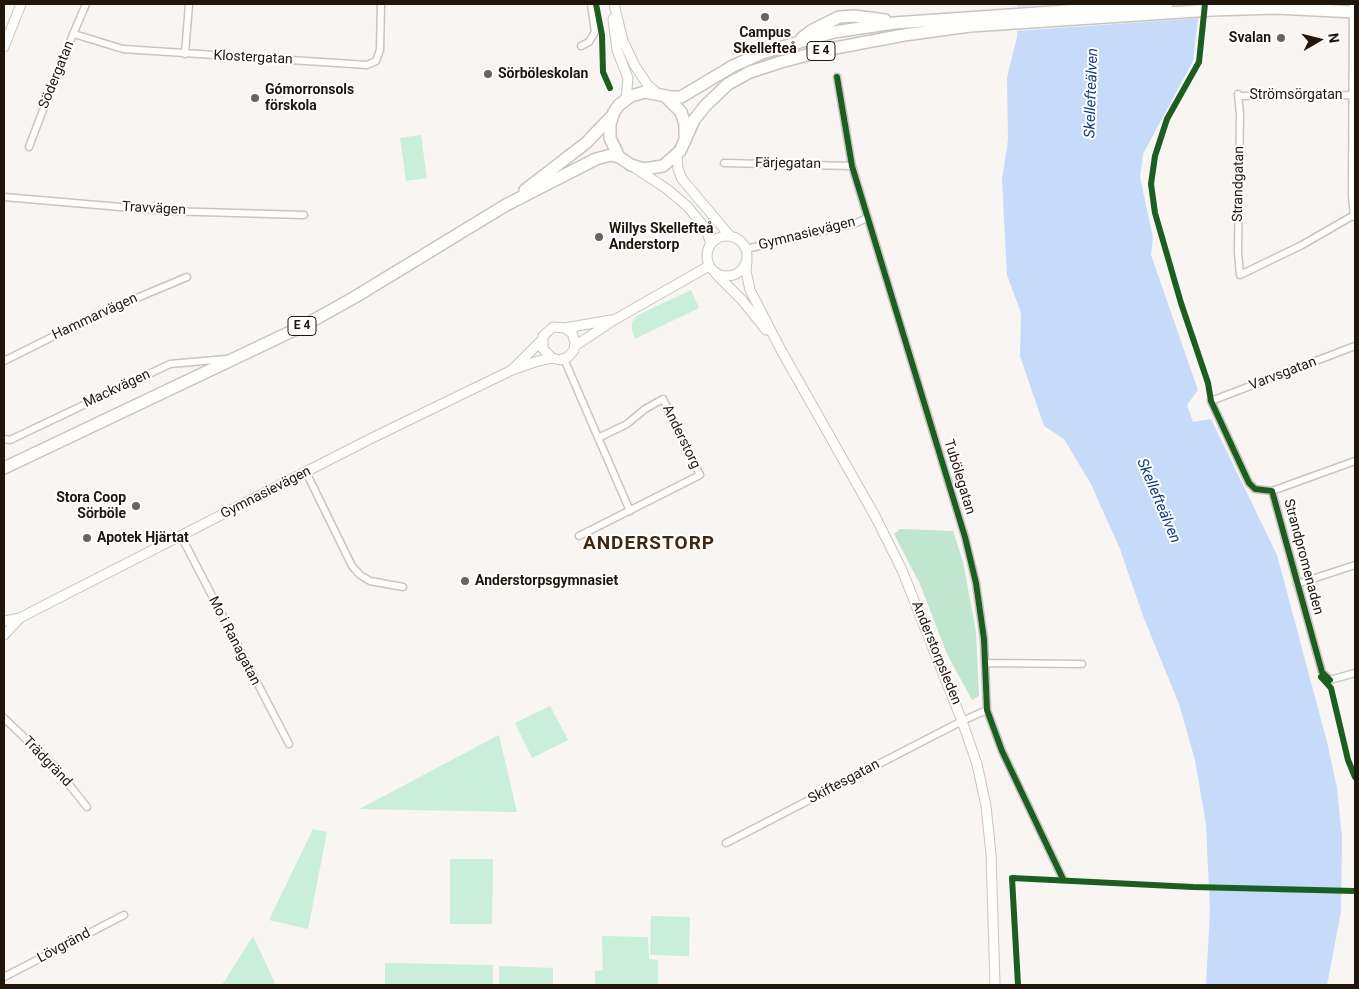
<!DOCTYPE html>
<meta charset="utf-8">
<style>
body{margin:0}
#map{position:relative;width:1359px;height:989px;overflow:hidden;background:#f8f5f3;font-family:Roboto,sans-serif}
canvas{display:block}
.frame{position:absolute;inset:0;border:5px solid #20160c;pointer-events:none}
.north{position:absolute;left:1294px;top:15px;width:50px;height:50px;-webkit-text-stroke:4px #fff;paint-order:stroke;rotate:82deg;font-size:14px;font-weight:700;line-height:20px;text-align:center;color:#20160c}
.north::after{content:'';display:block;margin:auto;width:18px;height:22px;background:#20160c;clip-path:polygon(50% 0,100% 100%,50% 72%,0 100%)}
</style>
<div id="map">
<canvas width="1359" height="989"></canvas>
<div class="frame"></div>
<div class="north">N</div>
</div>
<script>
const g = document.querySelector('canvas').getContext('2d');
g.lineJoin = 'round';
function fillPath(path, color) {
  g.fillStyle = color;
  g.fill(path, 'evenodd');
}
function toPath(rows) {
  const path = new Path2D();
  for (const r of rows) {
    if (r.length === 3) {
      path.moveTo(r[0] + r[2], r[1]);
      path.arc(r[0], r[1], r[2], 0, 2 * Math.PI);
      continue;
    }
    path.moveTo(r[0], r[1]);
    for (let i = 2; i < r.length; i += 2) path.lineTo(r[i], r[i + 1]);
  }
  return path;
}
function stroke(path, color, width, dash) {
  g.strokeStyle = color;
  g.lineWidth = width;
  g.lineCap = dash ? 'butt' : 'round';
  g.setLineDash(dash || []);
  g.stroke(path);
}
function drawText(font, color, halo, rows, align = 'center') {
  g.font = font + ' Roboto,sans-serif';
  g.lineWidth = 4;
  g.setLineDash([]);
  g.textBaseline = 'middle';
  g.strokeStyle = halo;
  g.fillStyle = color;
  for (const [text, x, y, turn = 0] of rows) {
    g.save();
    g.translate(x, y);
    g.rotate((+turn || 0) * Math.PI / 180);
    g.textAlign = isNaN(turn) ? turn : align;
    if (halo) g.strokeText(text, 0, 0);
    g.fillText(text, 0, 0);
    g.restore();
  }
}
fillPath(toPath([
 [421,135,427,178,406,181,400,138],
 [691,290,699,308,635,339,632,330,632,322,638,315],
 [550,706,568,740,532,758,515,723],
 [499,735,517,812,359,809,382,797],
 [313,829,327,832,308,929,269,920],
 [450,859,493,859,492,924,450,924],
 [651,916,690,917,689,956,650,955],
 [253,936,275,983,270,985,222,985],
 [602,936,648,937,649,959,658,960,658,985,595,985,595,971,603,970],
 [385,963,493,965,493,985,385,985],
 [499,966,553,968,553,985,499,985]
]), '#c9eed9');
fillPath(toPath([
 [900,529,953,531,963,562,976,632,979,696,972,700,947,654,920,584,894,534]
]), '#c0e6d0');
fillPath(toPath([
 [1017,4,1200,4,1193,61,1143,154,1140,177,1153,238,1151,255,1198,390,1187,405,1193,422,1211,419,1277,555,1327,742,1337,788,1342,837,1341,912,1327,985,1206,985,1210,911,1206,824,1195,760,1179,704,1143,616,1120,549,1091,484,1064,439,1044,426,1020,356,1021,313,1007,275,1002,180,1008,140,1007,78,1017,37]
]), '#c6daf9');
fillPath(toPath([
 [1060,4,1202,4,1201,18,1015,31,1014,7]
]), '#f8f5f3');
const street = toPath([
 [1353,4,1352,196,1354,217],
 [74,34,123,49,367,65,376,61,380,50,381,4],
 [581,46,589,42,595,32,591,4],
 [185,54,189,4],
 [837,77,852,166,965,537,976,583,984,639,987,710,1002,751,1063,879],
 [1238,94,1240,114,1238,252,1240,275,1302,245,1354,215],
 [1238,96,1353,95],
 [29,147,60,65,86,4],
 [724,163,852,166],
 [4,197,167,211,304,215],
 [746,249,856,223,867,218],
 [1355,346,1211,401,1249,483,1255,489,1272,491,1322,672,1330,680,1355,673],
 [564,359,630,511],
 [4,361,94,316,187,277],
 [4,439,10,440,170,364,226,359],
 [306,472,352,566,360,575,370,581,403,587],
 [1272,491,1355,461],
 [181,536,289,744],
 [579,536,700,475,663,399,645,409,627,424,598,438],
 [1297,584,1355,565],
 [985,663,1082,664],
 [4,718,54,766,87,807],
 [726,843,962,721,987,710],
 [4,977,124,915]
]);
const secondary = toPath([
 [614,4,623,41,635,66,647,84,658,94],
 [613,19,617,50,628,78,626,99],
 [4,47,21,4],
 [677,154,678,169,682,179,730,236],
 [635,168,667,189,688,207,706,229,711,244],
 [727,256,20],
 [747,260,746,271,750,290,781,350,875,516,902,570,962,721,977,764,986,806,991,854,995,985],
 [716,274,742,300,766,330],
 [565,328,611,320],
 [575,346,614,320,709,266],
 [514,368,542,340],
 [4,621,20,618],
 [4,635,20,618,37,609,372,438,512,370,538,361,552,358,560,360,568,357,574,350,575,342,572,333,565,328,553,327,543,336,543,349,552,358]
]);
const highway = toPath([
 [1167,4,894,23,834,32,762,53,733,66,681,97,671,97,645,92,631,96,619,105,614,112,610,124,610,138,619,157,631,165,644,169,663,166,680,151,694,120,705,106,728,84,750,72,781,62,830,49,904,35,970,26,1212,10,1276,8,1355,12],
 [802,38,811,31,839,17,854,16,885,20],
 [665,96,681,112,685,124,685,135],
 [525,190,586,143,611,117],
 [4,468,305,325,355,297,506,205,596,159,611,155,619,157]
]);
stroke(street, '#cbc4be', 9);
stroke(secondary, '#cbc4be', 11);
stroke(highway, '#cbc4be', 14);
stroke(street, '#fefefd', 6);
stroke(secondary, '#fefefd', 9);
stroke(highway, '#fefefd', 11);
stroke(toPath([
 [596,4,602,35,603,72,610,88],
 [1205,4,1199,62,1167,119,1155,156,1151,184,1155,213,1181,303,1208,383,1211,401,1249,483,1255,489,1272,491,1322,672,1330,680],
 [837,77,852,166,965,537,976,583,984,639,987,710,1002,751,1063,879],
 [1321,677,1331,688,1348,760,1355,777],
 [1018,985,1012,878,1193,887,1355,891]
]), '#1b5e20', 6);
for (const [x, y, r, color] of [
 [765,17,5,"#6c645d"],
 [1281,38,5,"#6c645d"],
 [488,74,5,"#6c645d"],
 [255,98,5,"#6c645d"],
 [599,237,5,"#6c645d"],
 [136,506,5,"#6c645d"],
 [87,538,5,"#6c645d"],
 [465,581,5,"#6c645d"]
]) {
  const dot = new Path2D();
  dot.arc(x, y, r, 0, 2 * Math.PI);
  g.fillStyle = color;
  g.fill(dot);
  stroke(dot, '#fff', 2);
}
for (const [x, y, w] of [
 [821,51,28],
 [302,326,28]
]) {
  const box = new Path2D();
  box.roundRect(x - w / 2, y - 9.5, w, 19, 4);
  g.fillStyle = '#fff';
  g.fill(box);
  stroke(box, '#20160c', 1);
}
drawText('bold 12px', '#20160c', null, [
 ["E 4",821,51],
 ["E 4",302,326]
]);
drawText('bold 14px', '#20160c', '#fff', [
 ["Campus",765,33,"center"],
 ["Skellefteå",765,49,"center"],
 ["Svalan",1271,38,"right"],
 ["Sörböleskolan",498,74],
 ["Gómorronsols",265,90],
 ["förskola",265,106],
 ["Willys Skellefteå",609,229],
 ["Anderstorp",609,245],
 ["Stora Coop",126,498,"right"],
 ["Sörböle",126,514,"right"],
 ["Apotek Hjärtat",97,538],
 ["Anderstorpsgymnasiet",475,581]
], 'left');
drawText('14px', '#20160c', '#fff', [
 ["Klostergatan",253,58,3],
 ["Södergatan",57,75,-68],
 ["Strömsörgatan",1296,95],
 ["Färjegatan",788,164,1],
 ["Strandgatan",1239,184,-89],
 ["Travvägen",154,209,3],
 ["Gymnasievägen",807,234,-14],
 ["Hammarvägen",95,317,-25],
 ["Varvsgatan",1283,374,-21],
 ["Mackvägen",117,389,-25],
 ["Anderstorg",681,437,64],
 ["Tubölegatan",959,477,73],
 ["Gymnasievägen",266,493,-27],
 ["Strandpromenaden",1303,557,75],
 ["Mo i Ranagatan",234,641,63],
 ["Anderstorpsleden",936,653,68],
 ["Trädgränd",47,762,46],
 ["Skiftesgatan",844,782,-28],
 ["Lövgränd",64,946,-28]
]);
drawText('italic 15px', '#103d7d', '#fff', [
 ["Skellefteälven",1092,93,-88],
 ["Skellefteälven",1158,501,67]
]);
g.letterSpacing = '1px';
drawText('bold 19px', '#402912', '#fff', [
 ["ANDERSTORP",649,544]
]);
g.letterSpacing = '0px';
</script>
